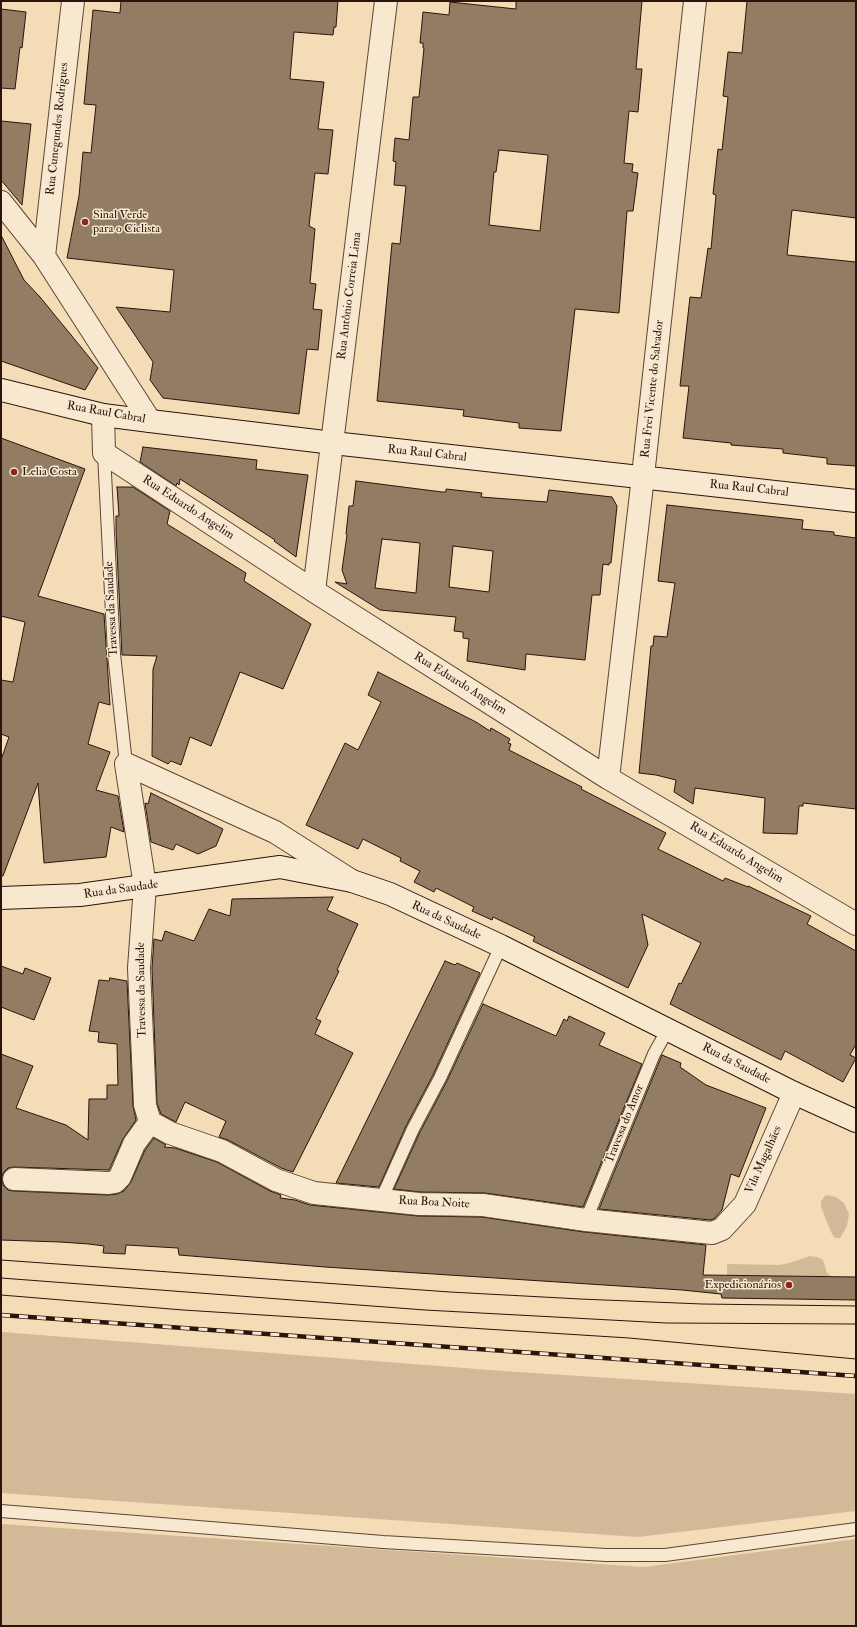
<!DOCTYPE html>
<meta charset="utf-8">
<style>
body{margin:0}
#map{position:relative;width:857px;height:1627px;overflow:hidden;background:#f4dcb6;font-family:"IM FELL Double Pica",serif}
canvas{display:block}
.frame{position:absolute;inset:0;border:2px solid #2a140c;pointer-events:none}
</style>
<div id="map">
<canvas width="857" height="1627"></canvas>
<div class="frame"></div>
</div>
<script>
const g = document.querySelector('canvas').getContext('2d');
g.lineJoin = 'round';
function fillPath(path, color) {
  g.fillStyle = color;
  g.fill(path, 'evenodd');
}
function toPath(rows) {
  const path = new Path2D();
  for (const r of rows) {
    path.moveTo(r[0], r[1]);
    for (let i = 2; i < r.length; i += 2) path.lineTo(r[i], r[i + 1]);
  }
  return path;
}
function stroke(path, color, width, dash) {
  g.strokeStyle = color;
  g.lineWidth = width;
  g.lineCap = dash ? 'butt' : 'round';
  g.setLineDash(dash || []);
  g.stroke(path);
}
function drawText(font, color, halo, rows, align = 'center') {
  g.font = font + ' "IM FELL Double Pica",serif';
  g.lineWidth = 3;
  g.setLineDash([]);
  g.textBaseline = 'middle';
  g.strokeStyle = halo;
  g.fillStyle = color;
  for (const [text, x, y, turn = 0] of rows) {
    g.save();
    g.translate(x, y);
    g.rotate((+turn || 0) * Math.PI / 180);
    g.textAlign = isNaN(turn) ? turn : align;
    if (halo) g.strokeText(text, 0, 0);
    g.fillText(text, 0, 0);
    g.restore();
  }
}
fillPath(toPath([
 [826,1195,836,1197,844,1203,849,1214,847,1226,840,1238,835,1238,831,1232,821,1207,821,1201],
 [810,1256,817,1257,823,1260,827,1273,833,1277,727,1275,727,1264,780,1265,789,1263],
 [1,1332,503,1371,856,1394,856,1511,638,1537,1,1493],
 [1,1524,644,1567,856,1539,856,1626,1,1626]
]), '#d2ba99');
const building = toPath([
 [121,1,338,1,336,27,334,27,333,35,294,32,290,79,324,82,318,129,333,130,328,174,315,173,309,226,315,229,310,283,316,284,313,309,322,310,318,350,307,349,299,414,163,398,150,380,153,362,116,307,170,312,174,270,67,258,79,196,83,152,91,153,96,105,84,104,93,10,120,13,121,1],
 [516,1,642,1,636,69,642,69,638,112,629,111,624,163,633,164,632,172,638,173,633,211,627,211,619,313,575,309,561,431,519,428,519,423,463,416,464,410,377,401,392,243,400,244,406,186,394,185,396,162,393,161,395,138,409,140,413,97,419,97,424,48,423,48,423,43,420,43,423,12,449,15,450,2,516,9,516,1],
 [499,150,548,155,540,231,489,225,494,172,496,172,499,150],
 [747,1,856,1,856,218,792,210,787,255,856,262,856,466,827,464,827,458,783,453,783,449,731,445,731,443,683,438,689,386,680,386,690,297,701,298,708,248,711,249,716,195,713,194,718,149,722,150,728,97,723,96,728,52,742,53,747,1],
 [1,9,26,12,22,48,20,47,15,89,1,88,1,9],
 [1,121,31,124,22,205,1,180,1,121],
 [1,235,24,280,40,297,98,368,85,390,1,361,1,235],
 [1,438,85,469,38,596,104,614,110,705,99,702,88,744,110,752,96,790,118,796,124,832,111,827,106,857,44,863,38,783,3,876,1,876,1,760,9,737,1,734,1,680,13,682,25,622,1,616,1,438],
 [143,447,257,460,256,469,308,475,296,557,274,541,275,540,180,479,179,485,177,483,176,486,140,462,143,447],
 [356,481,442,492,446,492,446,489,482,493,481,497,547,502,549,490,612,497,617,506,611,563,609,563,609,565,603,564,600,595,592,595,585,660,526,654,525,670,467,661,469,639,463,638,463,632,454,631,456,617,380,610,335,582,347,584,342,570,347,535,346,534,349,506,353,506,356,481],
 [382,539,420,543,416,593,375,588,382,539],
 [453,546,493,551,489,592,449,587,453,546],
 [117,487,133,487,170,511,167,524,246,573,244,581,311,624,283,689,240,672,211,746,190,737,181,765,171,761,168,764,152,756,153,669,157,656,122,655,116,531,116,516,119,516,117,487],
 [667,505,803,520,802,529,834,532,834,535,856,538,856,809,803,803,803,806,799,806,797,834,763,833,765,798,695,788,693,804,674,792,676,780,656,775,639,773,651,646,653,646,654,636,667,637,675,583,658,581,667,505],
 [378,672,476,722,490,731,491,728,510,739,508,743,511,744,509,750,582,787,581,789,666,833,658,849,723,881,725,878,748,887,748,886,811,916,807,924,856,951,856,1044,850,1055,856,1058,843,1082,785,1051,781,1060,670,1004,679,983,681,984,701,943,642,914,648,945,628,988,533,941,535,937,493,917,492,920,472,911,474,907,436,888,434,892,414,882,420,871,400,861,401,858,363,839,358,849,306,825,345,743,358,750,381,702,368,695,378,672],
 [151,793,223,829,216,846,198,854,176,844,173,850,151,842,145,803,148,804,151,793],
 [333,897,327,910,358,924,337,970,339,971,316,1019,321,1021,315,1034,353,1053,293,1172,281,1168,228,1140,219,1137,226,1121,185,1102,176,1122,161,1114,157,1103,152,968,154,939,162,941,165,931,194,941,209,909,230,916,232,899,333,897],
 [445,961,455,965,457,963,480,973,433,1075,406,1126,379,1187,336,1183,445,961],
 [1,966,23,974,25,968,51,978,34,1020,1,1007,1,966],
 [110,978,127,981,133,1106,136,1120,123,1139,109,1170,14,1167,8,1168,3,1173,2,1178,3,1185,8,1190,13,1191,108,1195,117,1194,124,1191,131,1182,145,1150,154,1138,166,1145,164,1147,175,1148,217,1162,270,1191,281,1195,280,1198,295,1200,310,1205,418,1216,482,1217,584,1232,706,1245,703,1275,856,1277,856,1300,722,1298,721,1294,682,1290,325,1267,179,1255,178,1248,126,1245,125,1254,103,1253,104,1246,89,1244,60,1242,1,1240,1,1054,33,1066,16,1108,66,1125,88,1140,89,1099,107,1099,107,1085,118,1085,117,1044,98,1042,99,1032,89,1031,99,980,109,981,110,978],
 [483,1004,556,1036,564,1019,567,1021,569,1016,605,1033,599,1045,642,1064,583,1207,485,1193,420,1192,394,1189,420,1132,447,1081,483,1004],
 [662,1055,681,1063,680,1067,706,1085,766,1108,739,1177,731,1174,722,1210,715,1218,711,1220,599,1209,662,1055]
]);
fillPath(building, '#937c64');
stroke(building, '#2a140c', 1);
const lane = toPath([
 [104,453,114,654,126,764],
 [381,1200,413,1129,440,1078,501,946],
 [586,1220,654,1054,668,1029],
 [1,1511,383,1542,606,1555,665,1555,856,1529]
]);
const street = toPath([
 [1,202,44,256,150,421],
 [44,256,73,1],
 [103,415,104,453,314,591,608,778,856,924],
 [314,591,386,1],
 [126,764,145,886,139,968,145,1105,150,1122],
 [126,764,275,832,352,881],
 [608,778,641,494,695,1],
 [150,1122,170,1133,222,1151,276,1180,314,1193,419,1204,483,1205,586,1220,712,1233,722,1229,745,1204,794,1093],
 [14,1179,109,1183,115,1182,120,1177,134,1144,150,1122]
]);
const secondary = toPath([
 [1,390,103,415,150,421,333,443,856,501],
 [1,898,80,895,280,867,352,881,390,894,501,946,794,1093,856,1121]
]);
stroke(lane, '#5c4636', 14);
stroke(street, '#5c4636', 24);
stroke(secondary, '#2a140c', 24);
stroke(lane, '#f8e8d0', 12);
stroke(street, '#f8e8d0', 22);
stroke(secondary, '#f8e8d0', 22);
stroke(toPath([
 [1,1260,450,1292,580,1299,702,1304,856,1306],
 [1,1278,425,1310,666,1323,856,1324],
 [1,1295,183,1310,629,1338,856,1359]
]), '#2a140c', 1);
const rail = toPath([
 [1,1315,856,1376]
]);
stroke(rail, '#2a140c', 4.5);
stroke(rail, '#f8e8d0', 3, [9]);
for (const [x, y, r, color] of [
 [85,222,4,"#8f2418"],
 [14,472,4,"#8f2418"],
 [789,1285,4,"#8f2418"]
]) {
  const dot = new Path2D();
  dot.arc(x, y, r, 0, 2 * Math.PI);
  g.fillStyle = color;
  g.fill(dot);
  stroke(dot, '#f8e8d0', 1.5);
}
drawText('12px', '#2a140c', '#f8e8d0', [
 ["Rua Cunegundes Rodrigues",58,129,-84],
 ["Rua Antônio Correia Lima",350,296,-83],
 ["Rua Frei Vicente do Salvador",653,389,-84],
 ["Rua Raul Cabral",106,413,10],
 ["Rua Raul Cabral",427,454,6],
 ["Rua Raul Cabral",749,489,6],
 ["Rua Eduardo Angelim",188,508,33],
 ["Travessa da Saudade",112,609,-93],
 ["Rua Eduardo Angelim",460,684,32],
 ["Rua Eduardo Angelim",736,853,31],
 ["Rua da Saudade",121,890,-8],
 ["Rua da Saudade",446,921,25],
 ["Travessa da Saudade",142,990,-91],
 ["Rua da Saudade",736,1064,27],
 ["Travessa do Amor",625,1124,-68],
 ["Vila Magalhães",764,1160,-66],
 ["Rua Boa Noite",434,1203,3]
]);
drawText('12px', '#2a140c', '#f8e8d0', [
 ["Sinal Verde",93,215],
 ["para o Ciclista",93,229],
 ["Lelia Costa",22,472],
 ["Expedicionários",781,1285,"right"]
], 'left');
</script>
